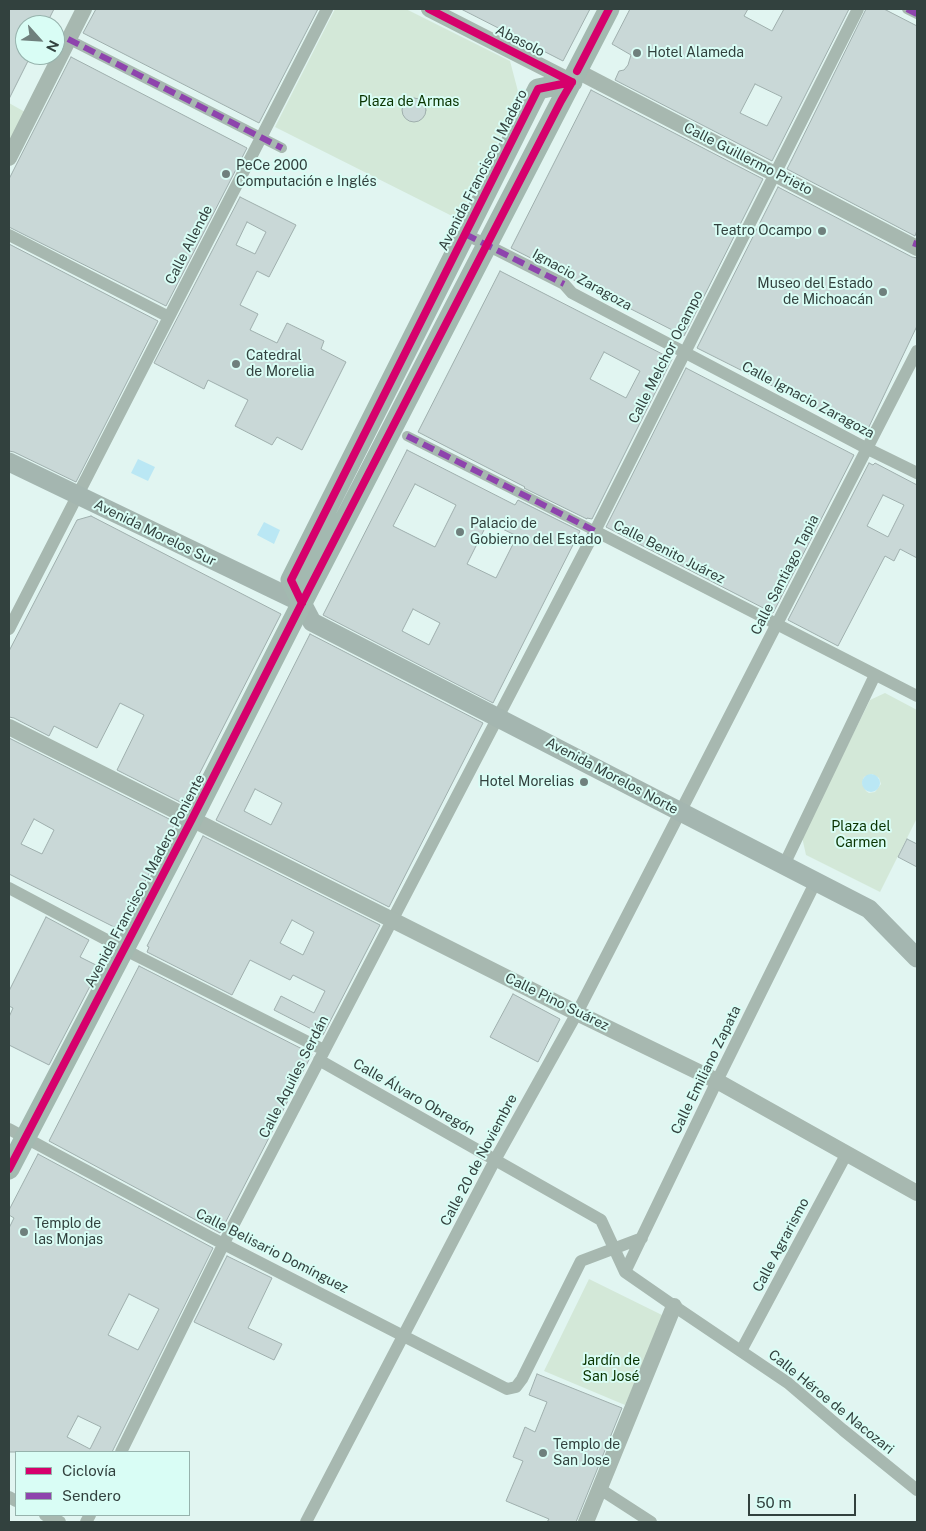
<!DOCTYPE html>
<meta charset="utf-8">
<style>
body{margin:0}
#map{position:relative;width:926px;height:1531px;overflow:hidden;background:#e1f5f1;font-family:"Public Sans",sans-serif}
canvas{display:block}
.frame{position:absolute;inset:0;border:10px solid #32413e;pointer-events:none}
.legend{position:absolute;left:15px;top:1451px;width:175px;height:65px;box-sizing:border-box;background:#d9fdf5;border:1px solid #96b2ac;margin:0;padding:6px 9px;list-style:none;font-size:15px;color:#32413e}
.legend li{display:flex;align-items:center;gap:10px;height:25px}
.legend b{width:25px;border:1px solid #96b2ac}
.north{position:absolute;left:15px;top:15px;width:50px;height:50px;box-sizing:border-box;background:#d9fdf5;border:1px solid #96b2ac;border-radius:50%;rotate:116deg;font-size:14px;font-weight:700;line-height:20px;text-align:center;color:#32413e}
.north::after{content:'';display:block;margin:auto;width:18px;height:22px;background:#6f807d;clip-path:polygon(50% 0,100% 100%,50% 72%,0 100%)}
.scale{position:absolute;left:748px;top:1494px;width:108px;height:22px;box-sizing:border-box;border:2px solid #32413e;border-top:0;padding-left:6px;font-size:15px;line-height:18px;white-space:nowrap;color:#32413e;-webkit-text-stroke:4px #d9fdf5;paint-order:stroke}
</style>
<div id="map">
<canvas width="926" height="1531"></canvas>
<div class="frame"></div>
<ul class="legend">
<li><b style="height:6px;background:#d6006c"></b>Ciclovía</li>
<li><b style="height:6px;background:#8e44ad"></b>Sendero</li>
</ul>
<div class="north">N</div>
<div class="scale">50 m</div>
</div>
<script>
const g = document.querySelector('canvas').getContext('2d');
g.lineJoin = 'round';
function fillPath(path, color) {
  g.fillStyle = color;
  g.fill(path, 'evenodd');
}
function toPath(rows) {
  const path = new Path2D();
  for (const r of rows) {
    if (r.length === 3) {
      path.moveTo(r[0] + r[2], r[1]);
      path.arc(r[0], r[1], r[2], 0, 2 * Math.PI);
      continue;
    }
    path.moveTo(r[0], r[1]);
    for (let i = 2; i < r.length; i += 2) path.lineTo(r[i], r[i + 1]);
  }
  return path;
}
function stroke(path, color, width, dash) {
  g.strokeStyle = color;
  g.lineWidth = width;
  g.lineCap = dash ? 'butt' : 'round';
  g.setLineDash(dash || []);
  g.stroke(path);
}
function drawText(font, color, halo, rows, align = 'center') {
  g.font = font + ' "Public Sans",sans-serif';
  g.lineWidth = 4;
  g.setLineDash([]);
  g.textBaseline = 'middle';
  g.strokeStyle = halo;
  g.fillStyle = color;
  for (const [text, x, y, turn = 0] of rows) {
    g.save();
    g.translate(x, y);
    g.rotate((+turn || 0) * Math.PI / 180);
    g.textAlign = isNaN(turn) ? turn : align;
    if (halo) g.strokeText(text, 0, 0);
    g.fillText(text, 0, 0);
    g.restore();
  }
}
fillPath(toPath([
 [335,9,406,9,510,61,520,99,458,219,275,127],
 [9,103,25,112,9,145],
 [885,693,917,710,917,818,880,892,806,855,802,837,870,700],
 [872,774,879,778,881,784,875,792,869,793,866,791,862,783,864,777],
 [589,1279,664,1316,625,1405,544,1371]
]), '#d3e8d8');
fillPath(toPath([
 [138,459,155,467,148,481,131,473],
 [264,522,280,530,274,544,257,535],
 [871,783,9]
]), '#bae7f4');
const building = toPath([
 [9,9,54,9,46,25,25,25,25,55,31,55,9,99,9,9],
 [96,9,318,9,259,123,83,33,96,9],
 [461,9,590,9,563,61,461,9],
 [630,9,748,9,744,16,772,31,784,9,849,9,772,161,615,80,619,71,624,70,628,65,631,55,612,44,630,9],
 [755,84,782,97,767,126,740,113,755,84],
 [866,9,884,9,917,26,917,230,915,236,787,169,866,9],
 [71,57,247,148,166,306,9,227,9,179,71,57],
 [591,90,763,179,684,336,511,248,591,90],
 [414,110,12],
 [778,187,912,257,917,258,917,326,866,433,697,348,778,187],
 [240,197,296,225,269,277,257,271,240,305,258,314,250,330,277,343,287,323,324,341,321,349,346,362,302,450,277,437,272,445,235,426,248,400,208,380,204,389,154,363,240,197],
 [247,222,266,232,255,254,236,245,247,222],
 [9,244,158,321,76,482,14,452,9,451,9,244],
 [500,271,672,359,592,519,587,518,587,519,524,488,525,487,418,432,500,271],
 [604,352,640,371,626,398,590,379,604,352],
 [686,368,854,455,773,613,606,527,686,368],
 [407,450,515,505,518,500,580,531,493,703,323,615,407,450],
 [415,484,456,505,435,547,393,526,415,484],
 [488,522,517,536,496,578,467,564,488,522],
 [413,609,440,623,429,645,402,631,413,609],
 [869,463,873,465,875,463,917,485,917,558,900,549,894,561,885,556,838,646,788,620,869,463],
 [883,495,904,505,888,537,867,526,883,495],
 [91,516,281,614,184,804,117,770,144,715,120,703,97,748,54,726,49,736,14,718,9,717,9,651,77,520,91,516],
 [310,634,483,723,389,907,216,820,310,634],
 [255,789,282,803,271,825,244,811,255,789],
 [9,738,175,822,175,823,120,930,9,874,9,738],
 [34,819,54,830,42,854,21,844,34,819],
 [203,836,380,925,323,1035,274,1010,281,996,314,1013,325,991,293,975,290,980,250,960,232,995,147,952,149,947,147,946,203,836],
 [292,920,314,932,303,955,280,943,292,920],
 [907,839,917,844,917,867,898,857,907,839],
 [46,917,89,940,80,957,100,967,49,1065,9,1045,9,1017,13,1008,9,1006,9,991,46,917],
 [139,966,312,1054,220,1233,49,1141,139,966],
 [513,994,560,1019,538,1062,490,1037,513,994],
 [38,1154,213,1248,112,1452,9,1452,9,1228,14,1218,9,1215,9,1210,38,1154],
 [129,1294,159,1309,138,1350,108,1335,129,1294],
 [78,1416,101,1427,90,1449,67,1437,78,1416],
 [227,1256,272,1278,248,1328,282,1344,274,1360,194,1322,227,1256],
 [537,1374,622,1408,576,1522,547,1522,549,1519,506,1501,523,1461,513,1457,525,1427,535,1432,547,1402,529,1395,537,1374]
]);
fillPath(building, '#c9d8d7');
stroke(building, '#9fafad', 1);
stroke(toPath([
 [907,9,917,14],
 [68,39,282,148],
 [407,436,595,531]
]), '#a7b8b0', 10);
stroke(toPath([
 [465,234,564,284,572,293,866,448,917,473],
 [9,235,169,317],
 [595,531,917,696],
 [9,629,327,9],
 [784,865,875,675],
 [9,888,137,956,324,1050],
 [319,1060,601,1220,625,1272,674,1306,788,1383,843,1430,917,1490],
 [9,1129,210,1237,507,1389,516,1387,522,1379,581,1261,642,1238],
 [625,1272,717,1081,816,881],
 [741,1351,847,1153],
 [121,1452,224,1243,595,531,858,9],
 [600,1489,651,1522],
 [9,1497,16,1501],
 [45,1515,60,1522],
 [86,1522,90,1515],
 [306,1522,495,1160,577,1013,917,351]
]), '#a7b8b0', 12);
stroke(toPath([
 [429,9,572,82],
 [577,71,917,248],
 [9,158,84,9],
 [9,727,577,1013,717,1081,917,1193],
 [586,1522,674,1306]
]), '#a7b8b0', 16);
stroke(toPath([
 [9,462,302,603,312,622,869,909,917,958]
]), '#a4b6b0', 19);
stroke(toPath([
 [302,603,291,580,538,89,572,82],
 [9,1169,192,819,309,589,609,9]
]), '#a3b9b0', 21);
stroke(toPath([
 [907,9,917,14],
 [68,39,282,148],
 [465,234,564,284],
 [915,247,917,241],
 [407,436,595,531]
]), '#8e44ad', 6, [12, 6]);
stroke(toPath([
 [429,9,572,82],
 [577,71,609,9],
 [302,603,291,580,538,89,572,82],
 [9,1169,192,819,309,589,561,101,572,82]
]), '#d6006c', 8);
for (const [x, y, r, color] of [
 [637,53,5,"#6f807d"],
 [226,174,5,"#6f807d"],
 [822,231,5,"#6f807d"],
 [883,292,5,"#6f807d"],
 [236,364,5,"#6f807d"],
 [460,532,5,"#6f807d"],
 [584,782,5,"#6f807d"],
 [24,1232,5,"#6f807d"],
 [543,1453,5,"#6f807d"]
]) {
  const dot = new Path2D();
  dot.arc(x, y, r, 0, 2 * Math.PI);
  g.fillStyle = color;
  g.fill(dot);
  stroke(dot, '#d9fdf5', 2);
}
drawText('14px', '#32413e', '#d9fdf5', [
 ["Abasolo",520,41,27],
 ["Calle Guillermo Prieto",748,159,27],
 ["Avenida Francisco I Madero",483,170,-63],
 ["Calle Allende",189,245,-63],
 ["Ignacio Zaragoza",582,280,29],
 ["Calle Melchor Ocampo",666,357,-63],
 ["Calle Ignacio Zaragoza",808,400,28],
 ["Avenida Morelos Sur",155,533,26],
 ["Calle Benito Juárez",669,552,27],
 ["Calle Santiago Tapia",785,575,-63],
 ["Avenida Morelos Norte",612,776,28],
 ["Avenida Francisco I Madero Poniente",145,881,-62],
 ["Calle Pino Suárez",557,1002,26],
 ["Calle Emiliano Zapata",706,1070,-64],
 ["Calle Aquiles Serdán",294,1077,-63],
 ["Calle Álvaro Obregón",414,1097,30],
 ["Calle 20 de Noviembre",479,1160,-62],
 ["Calle Agrarismo",781,1245,-62],
 ["Calle Belisario Domínguez",272,1251,27],
 ["Calle Héroe de Nacozari",831,1402,39]
]);
drawText('14px', '#32413e', '#d9fdf5', [
 ["Hotel Alameda",647,53],
 ["PeCe 2000",236,166],
 ["Computación e Inglés",236,182],
 ["Teatro Ocampo",812,231,"right"],
 ["Museo del Estado",873,284,"right"],
 ["de Michoacán",873,300,"right"],
 ["Catedral",246,356],
 ["de Morelia",246,372],
 ["Palacio de",470,524],
 ["Gobierno del Estado",470,540],
 ["Hotel Morelias",574,782,"right"],
 ["Templo de",34,1224],
 ["las Monjas",34,1240],
 ["Templo de",553,1445],
 ["San Jose",553,1461]
], 'left');
drawText('14px', '#093400', '#d9fdf5', [
 ["Plaza de Armas",409,102],
 ["Plaza del",861,827],
 ["Carmen",861,843],
 ["Jardín de",611,1361],
 ["San José",611,1377]
]);
</script>
